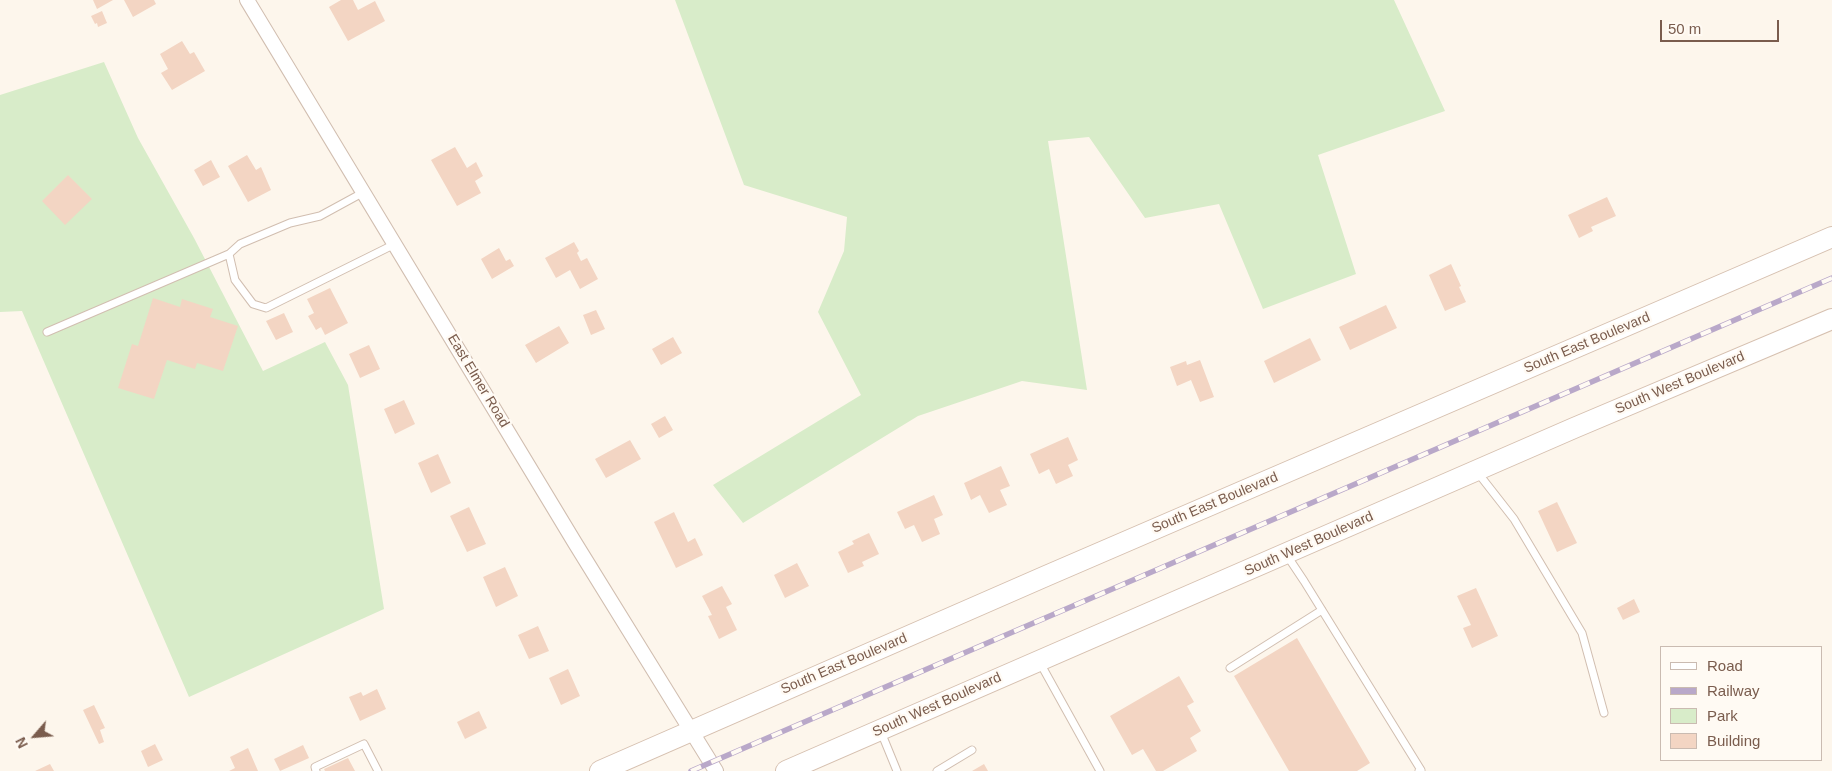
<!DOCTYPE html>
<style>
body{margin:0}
#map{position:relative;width:1832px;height:771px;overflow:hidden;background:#fdf6ec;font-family:Arial,sans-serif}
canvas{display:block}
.legend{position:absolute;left:1660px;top:646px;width:162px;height:115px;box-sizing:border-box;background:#fffaf3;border:1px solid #cabbb1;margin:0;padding:6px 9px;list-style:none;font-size:15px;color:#7a5c4d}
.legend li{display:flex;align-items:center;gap:10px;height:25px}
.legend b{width:25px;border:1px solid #cabbb1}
.north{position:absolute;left:10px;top:711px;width:50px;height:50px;-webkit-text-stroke:4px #fffaf3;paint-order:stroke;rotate:243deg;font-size:14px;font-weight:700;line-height:20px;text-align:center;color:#7a5c4d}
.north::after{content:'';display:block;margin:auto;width:18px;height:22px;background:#7a5c4d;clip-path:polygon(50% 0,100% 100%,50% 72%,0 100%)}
.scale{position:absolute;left:1660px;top:20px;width:119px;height:22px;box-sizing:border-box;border:2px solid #7a5c4d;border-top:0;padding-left:6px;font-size:15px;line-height:18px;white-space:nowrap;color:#7a5c4d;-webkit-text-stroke:4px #fffaf3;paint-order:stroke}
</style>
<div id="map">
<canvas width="1832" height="771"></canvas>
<ul class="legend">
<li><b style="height:6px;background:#fff"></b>Road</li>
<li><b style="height:6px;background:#b9a8c9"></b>Railway</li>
<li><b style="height:14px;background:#d8ecc9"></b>Park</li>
<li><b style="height:14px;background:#f3d5c3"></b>Building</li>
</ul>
<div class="north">N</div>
<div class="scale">50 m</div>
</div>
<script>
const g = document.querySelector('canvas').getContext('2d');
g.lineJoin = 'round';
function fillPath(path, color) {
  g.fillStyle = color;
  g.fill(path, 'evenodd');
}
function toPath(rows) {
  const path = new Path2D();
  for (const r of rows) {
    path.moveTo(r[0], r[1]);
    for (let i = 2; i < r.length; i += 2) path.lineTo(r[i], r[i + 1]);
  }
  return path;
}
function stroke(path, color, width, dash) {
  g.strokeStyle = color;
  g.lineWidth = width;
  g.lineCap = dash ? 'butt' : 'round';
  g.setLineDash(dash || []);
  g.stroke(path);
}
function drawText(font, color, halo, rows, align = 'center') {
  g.font = font + ' Arial,sans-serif';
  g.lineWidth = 4.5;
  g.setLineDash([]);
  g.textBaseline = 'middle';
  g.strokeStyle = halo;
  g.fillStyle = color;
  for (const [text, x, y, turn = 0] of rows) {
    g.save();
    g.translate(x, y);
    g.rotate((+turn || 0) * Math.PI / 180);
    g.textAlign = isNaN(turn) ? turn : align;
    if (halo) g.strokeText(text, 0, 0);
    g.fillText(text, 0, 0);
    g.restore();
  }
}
fillPath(toPath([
 [675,0,1394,0,1445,111,1318,155,1356,274,1263,309,1219,204,1145,218,1089,137,1048,141,1087,390,1022,381,918,416,743,523,713,485,861,395,818,312,844,251,847,217,744,185],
 [104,62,138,138,194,238,263,371,325,342,348,385,384,609,189,697,22,311,0,312,0,95]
]), '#d8ecc9');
fillPath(toPath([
 [93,0,113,0,97,9],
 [124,0,154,0,156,4,133,17],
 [341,0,353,0,358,10,375,1,385,21,348,41,329,7],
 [102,11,107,23,98,27,97,23,95,24,91,16],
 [182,41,190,54,194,52,205,71,172,90,161,73,168,69,160,54],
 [455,147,467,168,476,162,483,176,475,181,481,193,457,206,431,160],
 [247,155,256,170,261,167,271,190,248,202,228,166],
 [211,160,220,177,203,186,194,170],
 [68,175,92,199,65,225,42,201],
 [1607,197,1616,216,1591,227,1593,231,1579,238,1568,215],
 [574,242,579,251,577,253,581,261,587,258,598,279,580,289,570,270,556,278,545,258],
 [499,248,506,261,510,259,514,266,492,279,481,259],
 [1451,264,1461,286,1459,287,1466,302,1445,311,1429,275],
 [330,288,348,323,325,335,321,327,316,330,308,316,314,313,307,299],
 [153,298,180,307,182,299,213,309,210,317,238,326,223,371,197,363,195,369,167,360,154,399,118,388,132,344,138,346],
 [1386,305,1397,328,1350,350,1339,327],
 [596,310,605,329,591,335,583,315],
 [284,313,293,332,276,340,266,321],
 [559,326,569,343,536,363,525,345],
 [673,337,682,353,661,365,652,349],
 [1310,338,1321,360,1274,383,1264,361],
 [369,345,380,369,360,378,349,354],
 [1200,360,1214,397,1200,402,1191,380,1177,386,1170,367,1186,361,1187,365],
 [404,400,415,424,395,434,384,409],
 [665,416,673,430,659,438,651,424],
 [1068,437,1078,460,1068,465,1073,476,1056,484,1049,469,1039,474,1030,454],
 [630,440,641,459,606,478,595,459],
 [438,454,451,483,431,493,418,463],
 [1001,466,1010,486,1000,490,1007,505,989,513,980,495,971,500,964,483],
 [934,495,943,515,934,519,940,534,922,542,914,525,905,529,897,512],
 [1557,502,1577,543,1557,552,1538,511],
 [469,507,486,544,467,552,450,516],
 [674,512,688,542,695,538,703,555,676,568,654,522],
 [869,533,879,554,862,562,864,566,848,573,838,552,854,544,852,541],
 [797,563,809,586,785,598,774,575],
 [505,567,518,596,496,607,483,577],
 [722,586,732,604,726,607,737,630,719,639,708,616,712,615,702,596],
 [1476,588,1498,636,1472,648,1463,628,1471,625,1457,596],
 [1634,599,1640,612,1623,620,1617,608],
 [538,626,549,651,529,659,518,635],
 [1297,638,1370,763,1357,771,1289,771,1234,676],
 [568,669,580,696,561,705,549,678],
 [1179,676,1194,702,1187,706,1201,731,1190,738,1197,751,1163,771,1156,771,1143,749,1132,755,1110,716],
 [377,689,386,709,360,721,349,697,361,692,363,696],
 [94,705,105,728,100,730,104,742,99,744,83,710],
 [479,711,487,728,465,739,457,722],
 [155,744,163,760,148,767,141,751],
 [303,745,309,758,280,771,274,759],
 [248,748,258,771,229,771,235,768,230,757],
 [348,758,355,771,325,771,324,769],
 [50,764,54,771,35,771],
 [984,764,988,771,972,771]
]), '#f3d5c3');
const lane = toPath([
 [364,192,320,216,290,223,240,244,229,254,235,280,253,304,266,308,395,244],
 [47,332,229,254],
 [1478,473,1514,519,1582,633,1604,713],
 [1286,554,1304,581,1421,770,1419,771],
 [1039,661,1100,771],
 [1230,668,1322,610],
 [881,732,897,771],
 [316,771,315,767,364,744,378,771],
 [937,771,972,750]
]);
const street = toPath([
 [247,0,575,543,716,771]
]);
const secondary = toPath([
 [600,771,1046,576,1832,237],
 [786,771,1574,428,1832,319]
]);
stroke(lane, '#d1beb0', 9);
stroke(street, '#d1beb0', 16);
stroke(secondary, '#d6c0b0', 22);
stroke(lane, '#fff', 7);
stroke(street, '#fff', 14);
stroke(secondary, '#fff', 20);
const rail = toPath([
 [691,771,1832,278]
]);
stroke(rail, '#b9a8c9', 5.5);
stroke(rail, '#fffaf3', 4, [11]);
drawText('14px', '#7a5c4d', '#fffaf3', [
 ["South East Boulevard",1587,343,-23],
 ["East Elmer Road",478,381,59],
 ["South West Boulevard",1680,383,-23],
 ["South East Boulevard",1215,503,-23],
 ["South West Boulevard",1309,544,-24],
 ["South East Boulevard",844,664,-23],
 ["South West Boulevard",937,705,-24]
]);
</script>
